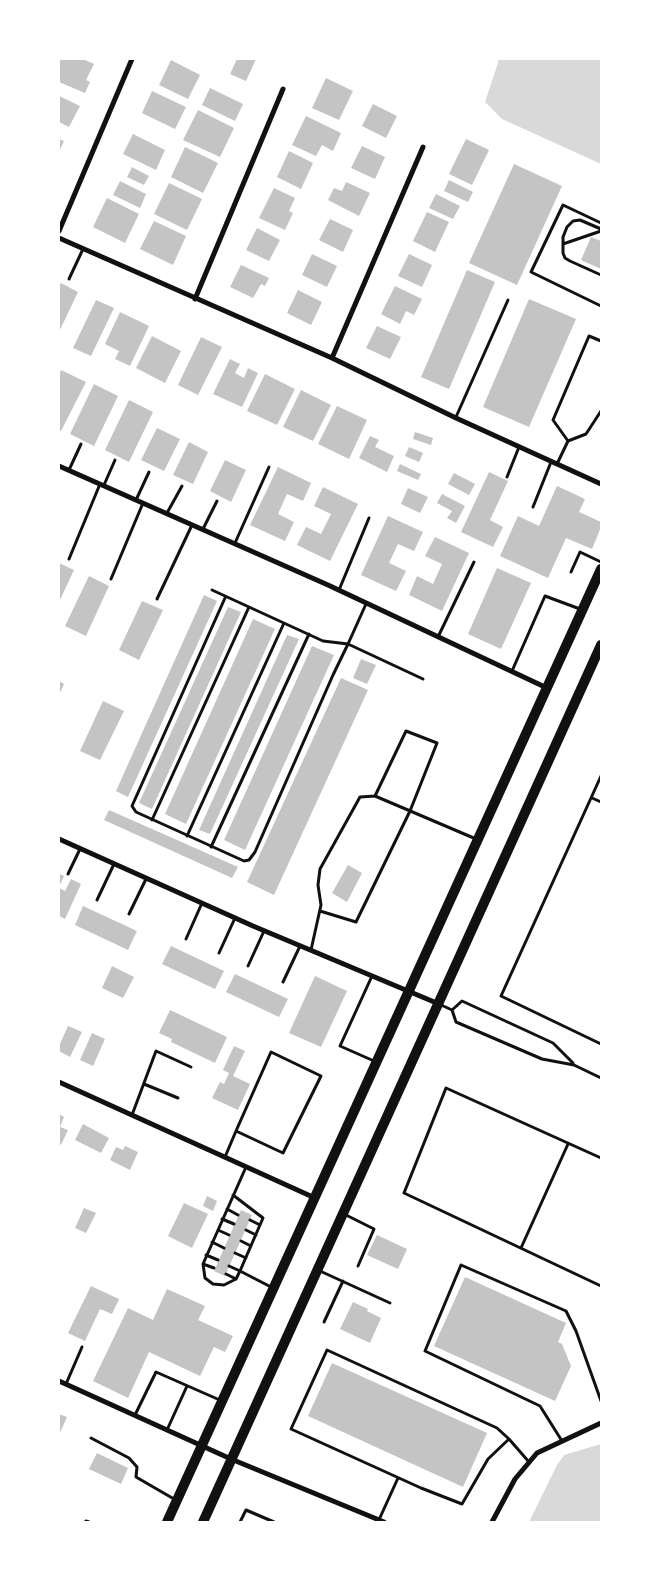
<!DOCTYPE html>
<style>
body{margin:0}
#map{position:relative;width:660px;height:1581px;overflow:hidden;background:#fff;font-family:Jost,sans-serif}
canvas{display:block}
.frame{position:absolute;inset:0;border:60px solid #fff;pointer-events:none}
</style>
<div id="map">
<canvas width="660" height="1581"></canvas>
<div class="frame"></div>
</div>
<script>
const g = document.querySelector('canvas').getContext('2d');
g.lineJoin = 'round';
function fillPath(path, color) {
  g.fillStyle = color;
  g.fill(path, 'evenodd');
}
function toPath(rows) {
  const path = new Path2D();
  for (const r of rows) {
    path.moveTo(r[0], r[1]);
    for (let i = 2; i < r.length; i += 2) path.lineTo(r[i], r[i + 1]);
  }
  return path;
}
function stroke(path, color, width, dash) {
  g.strokeStyle = color;
  g.lineWidth = width;
  g.lineCap = dash ? 'butt' : 'round';
  g.setLineDash(dash || []);
  g.stroke(path);
}
fillPath(toPath([
 [498,59,601,59,601,164,502,119,485,102,498,63],
 [601,1444,601,1522,529,1522,557,1465,564,1455]
]), '#d9d9d9');
fillPath(toPath([
 [60,59,83,59,94,64,86,80,90,82,85,93,59,82,59,62],
 [237,59,256,59,246,81,230,74],
 [171,60,200,75,188,99,159,85],
 [326,78,353,91,339,120,312,108],
 [210,88,243,104,235,121,202,105],
 [152,91,186,107,175,129,142,113],
 [59,96,80,106,69,127,59,122],
 [373,104,397,116,386,138,362,126],
 [198,110,234,128,220,157,183,140],
 [306,116,341,133,333,151,322,145,316,156,292,145],
 [133,134,165,150,156,170,123,154],
 [59,139,64,141,59,152],
 [466,139,489,150,472,185,449,174],
 [362,146,385,157,375,179,351,168],
 [185,147,218,163,203,193,171,177],
 [289,151,313,163,301,189,277,177],
 [514,164,562,186,517,285,469,263],
 [132,167,149,176,144,185,127,177],
 [449,180,473,192,468,202,444,191],
 [120,181,146,194,140,208,113,195],
 [346,182,370,193,359,216,328,200,334,188,342,191],
 [169,183,202,199,187,230,154,214],
 [274,188,295,198,289,211,293,213,285,230,259,218],
 [436,194,460,206,453,219,429,208],
 [107,198,139,214,125,243,93,227],
 [427,212,449,222,435,252,413,241],
 [330,219,353,230,343,252,319,240],
 [154,221,186,236,173,265,140,249],
 [257,228,280,240,269,261,246,250],
 [591,237,601,241,601,269,581,260],
 [312,254,337,266,327,287,302,275],
 [409,254,432,265,422,287,398,276],
 [241,265,269,278,265,286,261,284,253,298,230,287],
 [467,270,495,282,449,389,421,377],
 [61,283,78,292,59,332,59,287],
 [395,286,422,299,414,315,406,311,400,324,381,314],
 [298,290,322,302,311,325,287,313],
 [529,299,576,319,529,427,483,407],
 [96,300,114,308,91,356,73,348],
 [120,312,149,326,130,366,115,359,119,351,105,344],
 [377,326,401,337,390,359,366,348],
 [152,336,181,351,165,383,136,368],
 [201,337,222,347,198,395,178,385],
 [230,359,240,364,235,373,244,378,248,368,258,373,242,407,213,394],
 [61,370,86,382,61,431,59,430,59,376],
 [265,374,295,389,277,425,247,411],
 [94,384,118,396,94,446,70,434],
 [301,390,331,405,313,441,283,427],
 [129,400,153,412,129,462,105,450],
 [337,406,367,420,349,459,318,444],
 [157,428,180,439,164,471,141,460],
 [415,432,433,438,431,445,413,439],
 [370,436,379,440,375,447,394,456,387,472,359,458],
 [189,442,208,452,193,484,173,475],
 [409,447,423,453,419,462,405,456],
 [225,460,246,470,231,502,210,491],
 [400,464,421,474,418,480,397,471],
 [278,467,311,483,303,501,287,494,278,514,294,522,285,541,250,525],
 [489,472,508,481,490,520,503,527,493,547,461,532],
 [454,473,475,484,469,495,448,484],
 [557,486,585,499,579,512,601,522,601,527,592,549,566,538,548,578,500,556,518,516,539,526],
 [323,487,358,504,330,561,297,545,306,527,321,534,331,514,314,506],
 [408,488,428,497,420,513,401,504],
 [442,494,465,506,456,523,447,518,452,511,437,503],
 [388,516,423,532,414,551,398,544,389,563,406,571,396,591,361,575],
 [435,537,469,553,442,611,409,595,417,576,433,584,442,564,425,556],
 [59,563,74,570,59,602],
 [497,568,531,583,501,649,468,634],
 [89,576,109,586,86,636,65,626],
 [204,595,217,601,128,797,116,791],
 [142,601,163,610,139,660,119,650],
 [228,607,241,612,152,809,139,803],
 [253,619,275,629,186,824,165,814],
 [287,635,299,639,210,834,199,830],
 [312,646,334,655,245,850,224,840],
 [361,659,376,665,367,684,353,678],
 [341,678,368,690,274,895,247,882],
 [59,681,64,684,59,695],
 [103,701,124,711,100,760,80,751],
 [109,810,238,867,232,878,104,820],
 [348,865,362,873,347,902,332,893],
 [59,874,64,876,59,887],
 [71,879,81,884,65,919,59,916,59,888,65,891],
 [83,906,137,931,128,950,75,925],
 [171,946,224,971,215,989,162,964],
 [112,966,134,977,123,998,102,988],
 [235,974,288,999,279,1017,226,992],
 [315,976,347,991,321,1047,289,1033],
 [170,1010,227,1037,215,1063,171,1042,172,1039,159,1033],
 [68,1026,82,1032,70,1057,59,1051,59,1046],
 [92,1033,105,1039,93,1066,80,1060],
 [234,1046,245,1051,233,1076,250,1084,238,1110,212,1098,220,1082,224,1084,229,1073,223,1070],
 [59,1114,64,1117,60,1127,68,1130,61,1145,59,1143],
 [83,1124,109,1138,101,1153,75,1140],
 [125,1146,138,1152,130,1170,110,1160,116,1147,123,1150],
 [207,1196,217,1201,213,1211,203,1206],
 [184,1203,208,1214,192,1248,168,1236],
 [84,1208,96,1213,86,1233,75,1228],
 [241,1210,252,1215,225,1276,214,1271],
 [377,1235,407,1249,398,1269,367,1255],
 [465,1277,566,1323,558,1342,562,1344,571,1366,555,1401,434,1346],
 [91,1286,119,1299,112,1314,100,1309,85,1341,68,1333],
 [167,1289,205,1306,198,1320,233,1336,225,1352,214,1347,200,1376,149,1352,128,1398,93,1381,128,1308,153,1320],
 [353,1302,368,1309,367,1311,381,1318,370,1343,340,1329],
 [332,1363,487,1433,463,1487,308,1416],
 [59,1414,67,1417,59,1435],
 [97,1453,128,1468,121,1484,89,1469]
]), '#c4c4c4');
stroke(toPath([
 [601,223,563,205,531,272,601,306],
 [601,229,580,220,573,221,567,227,563,237,563,253,565,258,570,261,601,275],
 [563,244,601,231],
 [69,279,83,249],
 [456,417,508,300],
 [568,441,553,420,589,336,601,341],
 [557,464,568,441,586,434,601,411],
 [69,470,81,444],
 [507,477,519,447],
 [104,485,115,460],
 [136,500,149,472],
 [533,507,551,462],
 [167,513,182,486],
 [203,529,217,501],
 [235,543,269,467],
 [69,559,100,484],
 [571,572,580,552,601,562],
 [111,579,143,503],
 [212,590,323,641,348,644,333,675,255,852,249,860,244,861,136,812,132,806,225,598],
 [339,590,369,518],
 [157,599,192,525],
 [366,604,348,644,423,679],
 [438,637,474,562],
 [512,671,545,596,580,609],
 [601,776,501,996,601,1044],
 [592,798,601,802],
 [152,820,249,607],
 [187,836,284,623],
 [211,847,309,634],
 [68,874,80,849],
 [97,900,114,864],
 [320,911,356,922,410,811,437,743,406,731,375,796],
 [129,914,146,879],
 [186,939,202,903],
 [311,950,321,905,318,885,320,869,360,797,375,796,476,839],
 [219,953,235,918],
 [248,966,264,931],
 [372,976,340,1046,374,1061],
 [283,982,300,946],
 [439,1004,452,1010,456,1022,542,1059,574,1065,601,1078],
 [452,1010,462,1001,553,1043,573,1063],
 [144,1084,178,1098],
 [132,1115,156,1051,191,1067],
 [225,1157,236,1131,271,1052,321,1076,283,1153,236,1131],
 [601,1158,446,1088,404,1193,601,1286],
 [246,1167,203,1264,205,1278,213,1284,224,1285,236,1279,240,1271,271,1287],
 [227,1209,238,1215],
 [346,1215,374,1229,358,1266],
 [222,1219,234,1224],
 [250,1220,260,1225],
 [218,1230,229,1235],
 [246,1230,256,1235],
 [241,1241,251,1246],
 [212,1242,224,1248],
 [521,1248,568,1144],
 [235,1253,246,1258],
 [206,1255,218,1260],
 [203,1264,214,1268],
 [229,1266,240,1271,263,1218,233,1195],
 [320,1271,390,1303],
 [226,1274,236,1279],
 [324,1322,343,1281],
 [66,1384,82,1347],
 [135,1415,156,1372,222,1401],
 [167,1430,187,1386],
 [91,1438,129,1458,137,1467,136,1477,174,1499],
 [509,1439,488,1459,462,1504,421,1488,291,1429,327,1350,497,1428,509,1439,529,1462],
 [562,1441,540,1406,425,1351,461,1265,566,1311,576,1331,601,1401],
 [85,1522,86,1521,89,1522],
 [240,1522,246,1510,274,1522],
 [378,1522,398,1478]
]), '#111', 3);
stroke(toPath([
 [59,231,132,59],
 [59,238,332,358,456,418,601,484],
 [195,299,283,89],
 [332,358,423,147],
 [59,466,328,585,547,688],
 [59,839,253,926,439,1004],
 [59,1082,315,1198],
 [59,1381,231,1459,384,1522],
 [492,1522,515,1479,537,1453,601,1423]
]), '#111', 5);
stroke(toPath([
 [167,1522,601,569],
 [203,1522,601,645]
]), '#111', 10);
</script>
